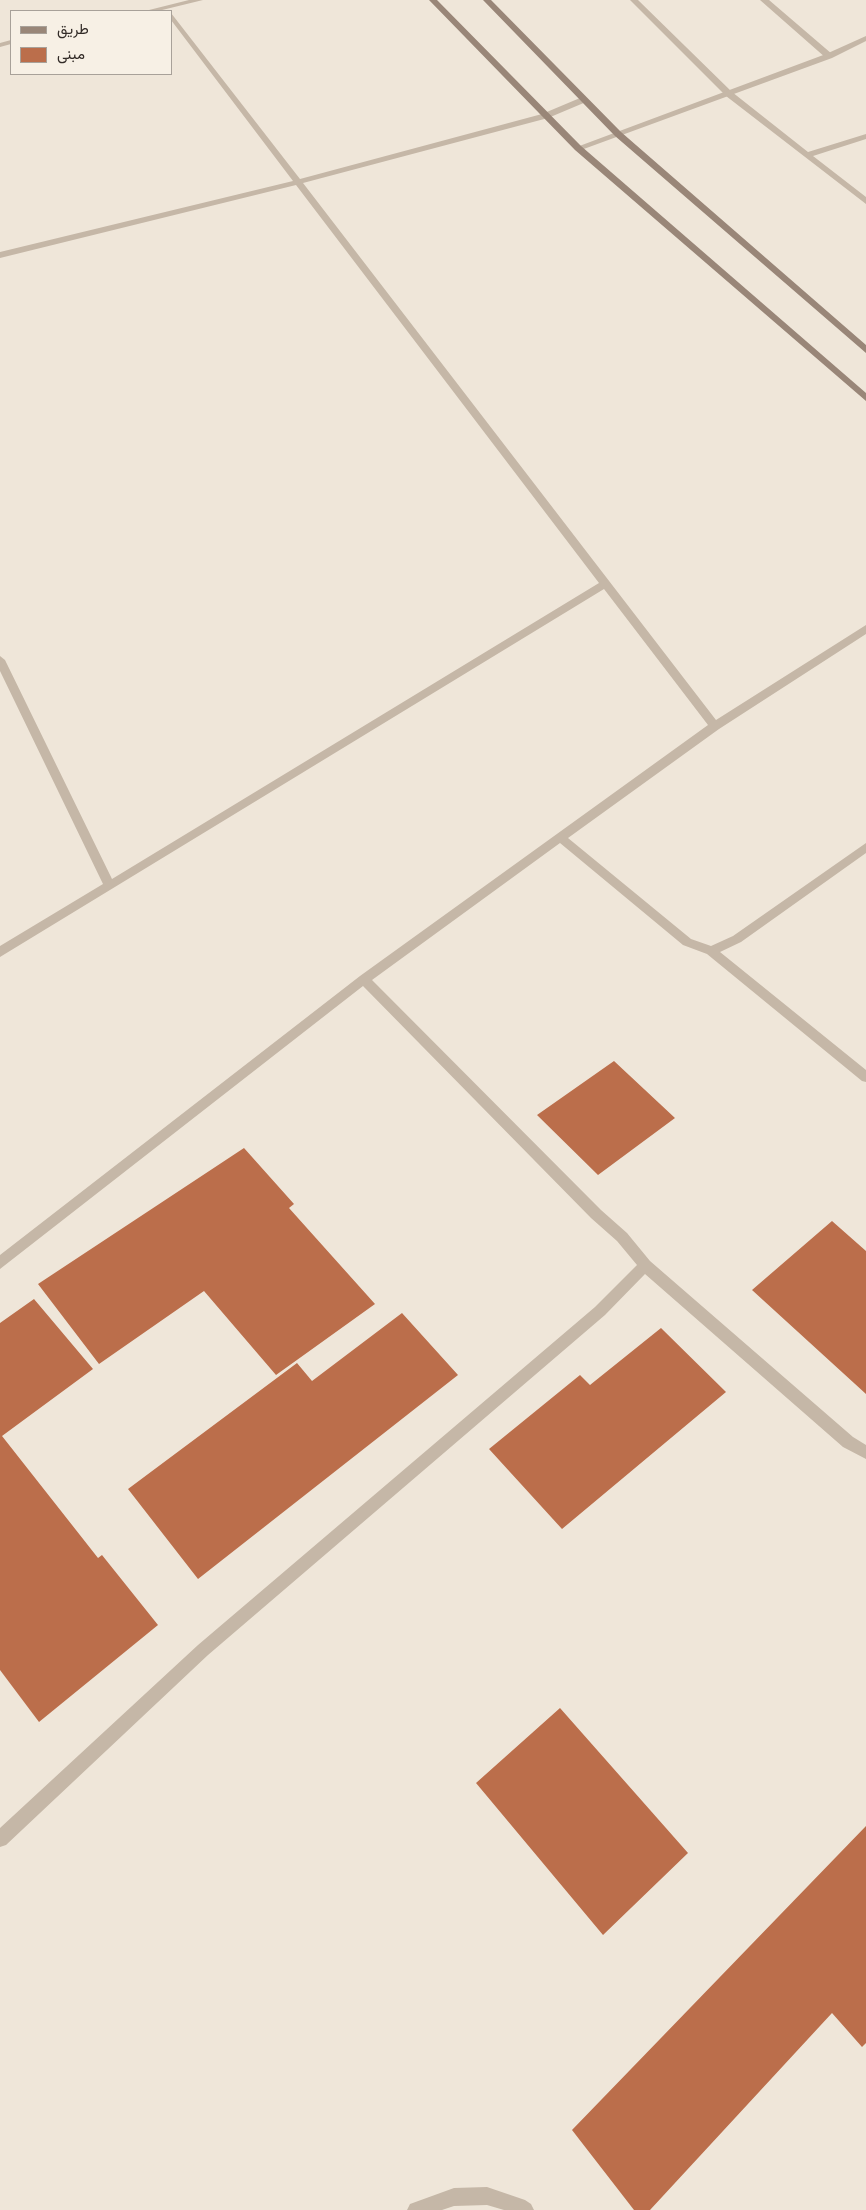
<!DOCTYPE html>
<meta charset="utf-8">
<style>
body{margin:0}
#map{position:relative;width:866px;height:2210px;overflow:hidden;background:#efe6d9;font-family:Poppins,Vazirmatn,sans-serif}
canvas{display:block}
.legend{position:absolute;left:10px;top:10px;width:162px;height:65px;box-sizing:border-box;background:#f7f0e5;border:1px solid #a8a199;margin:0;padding:6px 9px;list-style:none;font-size:15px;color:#322b27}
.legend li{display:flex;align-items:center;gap:10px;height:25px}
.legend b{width:25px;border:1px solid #a8a199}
</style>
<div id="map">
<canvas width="866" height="2210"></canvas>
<ul class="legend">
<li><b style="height:6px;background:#998678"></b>طريق</li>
<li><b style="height:14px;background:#bb6e4b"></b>مبنى</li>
</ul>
</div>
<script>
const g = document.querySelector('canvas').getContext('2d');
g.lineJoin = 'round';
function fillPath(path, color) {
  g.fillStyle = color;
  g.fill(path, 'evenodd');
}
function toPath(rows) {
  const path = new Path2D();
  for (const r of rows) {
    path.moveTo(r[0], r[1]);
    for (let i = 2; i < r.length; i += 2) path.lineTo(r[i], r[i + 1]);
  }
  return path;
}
fillPath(toPath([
 [614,1061,675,1118,598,1175,537,1115],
 [244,1148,294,1204,289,1208,375,1304,276,1375,204,1291,99,1364,38,1284],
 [832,1221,866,1251,866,1394,752,1290],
 [34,1299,93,1369,2,1436,98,1558,102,1555,158,1625,39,1722,0,1670,0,1323],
 [402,1313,458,1375,198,1579,128,1489,297,1363,312,1381],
 [661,1328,726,1392,562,1529,489,1449,580,1375,590,1385],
 [560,1708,688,1853,603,1935,476,1783],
 [866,1826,866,2043,862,2047,832,2013,650,2210,634,2210,572,2130]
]), '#bb6e4b');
fillPath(toPath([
 [630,0,638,0,732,92,808,152,866,134,866,139,813,156,866,197,866,204,726,96,630,0],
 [760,0,769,0,832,54,832,58,826,58,760,0],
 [487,2187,525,2200,531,2204,534,2210,504,2210,487,2205,454,2206,442,2210,407,2210,410,2204,454,2188,487,2187]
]), '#c5b7a7');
fillPath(toPath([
 [189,0,203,0,158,11,145,11,189,0],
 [171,13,300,179,542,114,580,98,586,98,586,102,548,118,303,183,716,720,866,625,866,634,719,729,568,838,691,939,711,946,733,936,866,843,866,853,741,942,720,952,866,1070,866,1082,862,1081,707,954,683,945,560,843,372,980,601,1210,627,1233,650,1261,853,1437,866,1445,866,1459,843,1447,645,1274,605,1315,208,1655,6,1845,0,1847,0,1828,198,1645,595,1307,637,1265,617,1241,591,1218,363,986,0,1269,0,1255,360,976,708,725,604,589,0,957,0,946,103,884,0,671,0,656,5,660,112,879,599,583,296,185,0,258,0,252,293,181,171,20,171,13],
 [866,36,866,41,832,58,581,150,574,148,826,54,866,36],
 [11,40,11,44,0,47,0,43,11,40]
]), '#c5b7a7');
fillPath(toPath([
 [429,0,437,0,581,146,866,393,866,401,575,150,429,0],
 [483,0,491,0,621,132,866,345,866,353,615,136,483,0]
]), '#998678');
</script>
